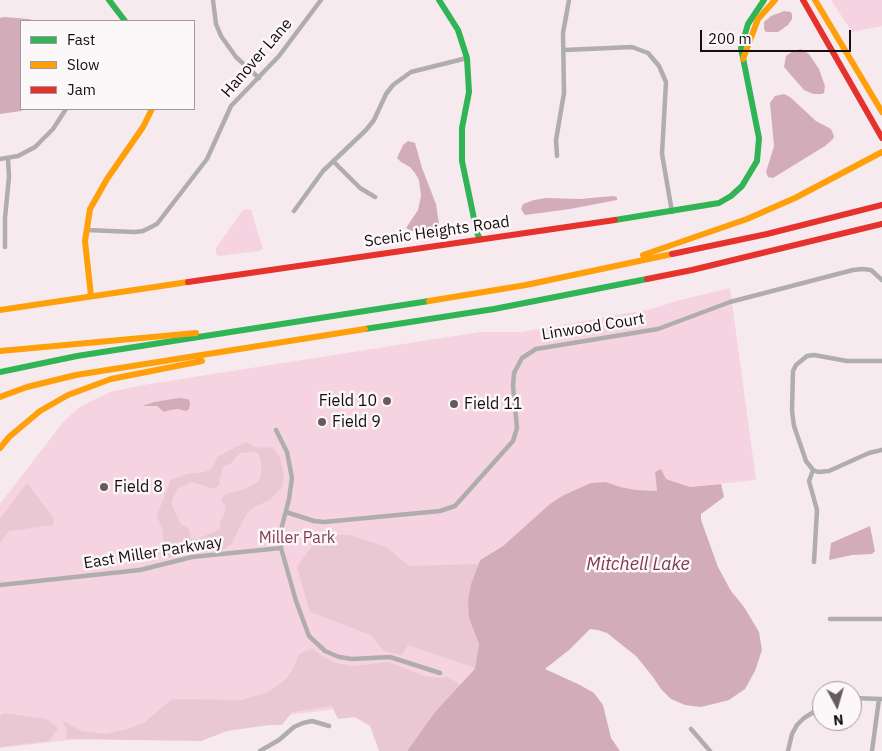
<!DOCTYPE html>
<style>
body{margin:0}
#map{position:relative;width:882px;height:751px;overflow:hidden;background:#f6eaee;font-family:"IBM Plex Sans",sans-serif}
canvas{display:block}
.legend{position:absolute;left:20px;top:20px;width:175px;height:90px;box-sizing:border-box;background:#fcf7f9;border:1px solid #a09a9c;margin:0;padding:6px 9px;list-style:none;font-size:15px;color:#150e10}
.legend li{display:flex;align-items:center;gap:10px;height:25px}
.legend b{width:25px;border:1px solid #a09a9c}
.north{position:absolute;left:812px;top:681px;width:50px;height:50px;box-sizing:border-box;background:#fcf7f9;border:1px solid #a09a9c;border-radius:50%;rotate:174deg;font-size:14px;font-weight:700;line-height:20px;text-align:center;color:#150e10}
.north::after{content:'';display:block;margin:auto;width:18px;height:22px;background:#645b5e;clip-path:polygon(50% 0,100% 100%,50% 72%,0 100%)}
.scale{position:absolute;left:700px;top:30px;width:151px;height:22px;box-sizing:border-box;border:2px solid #150e10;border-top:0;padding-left:6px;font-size:15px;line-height:18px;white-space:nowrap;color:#150e10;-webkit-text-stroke:4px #fcf7f9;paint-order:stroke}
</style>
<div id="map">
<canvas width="882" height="751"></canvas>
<ul class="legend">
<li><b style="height:6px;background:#30b455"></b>Fast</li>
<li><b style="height:6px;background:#ff9f0a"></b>Slow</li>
<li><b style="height:6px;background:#e5322d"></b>Jam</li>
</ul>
<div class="north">N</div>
<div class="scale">200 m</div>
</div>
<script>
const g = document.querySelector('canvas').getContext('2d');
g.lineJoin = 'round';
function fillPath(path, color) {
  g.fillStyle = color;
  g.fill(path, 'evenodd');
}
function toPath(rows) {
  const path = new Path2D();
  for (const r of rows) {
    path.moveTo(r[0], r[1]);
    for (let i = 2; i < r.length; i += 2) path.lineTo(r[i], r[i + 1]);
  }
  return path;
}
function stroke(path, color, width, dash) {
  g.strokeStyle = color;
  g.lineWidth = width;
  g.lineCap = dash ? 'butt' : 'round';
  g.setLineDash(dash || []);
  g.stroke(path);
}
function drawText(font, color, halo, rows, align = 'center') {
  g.font = font + ' "IBM Plex Sans",sans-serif';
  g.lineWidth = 5;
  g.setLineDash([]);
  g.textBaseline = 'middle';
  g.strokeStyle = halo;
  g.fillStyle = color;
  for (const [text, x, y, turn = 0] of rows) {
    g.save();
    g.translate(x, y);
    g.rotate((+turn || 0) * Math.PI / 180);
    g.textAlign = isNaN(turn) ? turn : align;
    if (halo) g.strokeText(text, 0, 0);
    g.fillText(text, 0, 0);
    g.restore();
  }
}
fillPath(toPath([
 [831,0,882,0,882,26,852,32],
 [245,209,251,210,263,249,258,251,219,256,216,254,216,248,242,211],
 [730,288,756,480,690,487,666,479,655,472,657,491,637,490,620,487,606,482,551,504,503,546,479,560,475,668,461,685,434,698,0,748,0,504,64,421,81,406,110,392,143,385,480,332,522,332,652,309,676,301]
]), '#f6d3e0');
fillPath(toPath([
 [246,442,255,447,264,448,273,447,280,458,284,473,282,487,270,500,256,506,247,513,231,545,222,550,190,553,166,558,162,529,157,515,171,480,187,474,205,472,212,468,217,457],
 [252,452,258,453,261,460,261,477,258,482,242,490,232,492,223,496,221,501,225,506,225,513,220,522,220,529,198,539,191,539,189,529,186,526,181,525,172,505,172,500,178,489,192,482,215,489,220,483,219,479,222,473,221,469,225,465,230,464,240,453],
 [27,483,53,517,54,525,9,531,0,543,0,519],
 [321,534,350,535,386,547,409,566,478,564,471,584,469,618,479,644,475,668,408,645,402,655,384,651,371,635,310,612,297,567],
 [312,648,323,657,336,663,352,666,389,662,424,676,438,678,448,677,461,685,435,712,407,751,379,751,370,726,355,717,338,719,332,706,292,712,282,725,269,725,227,731,201,741,66,739,67,732,63,721,82,731,105,734,128,729,145,722,172,699,241,700,266,693,277,686,286,679,293,669,299,654],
 [4,713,46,719,58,728,49,741,0,747,0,715]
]), '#e9c7d3');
fillPath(toPath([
 [784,11,791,12,792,15,792,19,788,25,778,32,766,32,764,29,764,22,771,16],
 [4,17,29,19,34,21,21,21,21,109,25,109,21,111,0,114,0,18],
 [801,49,809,54,819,69,825,86,824,93,822,94,813,94,804,90,784,67,786,56,793,51],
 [784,94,790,97,816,121,831,129,834,136,833,139,825,146,773,178,768,177,766,172,774,146,770,103,775,96],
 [408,141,415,143,422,168,436,204,439,224,437,227,412,231,406,228,418,210,421,196,419,180,415,173,410,167,401,162,397,158,403,145],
 [613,196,617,197,617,200,570,209,525,215,521,209,523,204,534,200,546,198,580,199],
 [179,398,188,399,190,402,189,409,186,411,178,409,170,410,164,412,157,406,142,406,154,402],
 [661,469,666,479,690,487,721,484,724,497,701,514,701,520,718,567,731,591,744,607,759,632,762,650,755,671,745,689,729,700,701,707,685,705,671,699,661,689,653,677,636,656,607,633,598,630,590,629,569,650,545,669,580,685,594,693,603,705,611,738,620,751,407,751,435,712,472,672,475,668,479,644,469,618,468,601,471,584,480,560,503,546,550,504,564,495,591,483,606,482,620,487,637,490,657,491,655,472],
 [870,526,875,551,872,554,852,555,829,560,831,543]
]), '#d3acba');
stroke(toPath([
 [213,0,216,24,221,36,236,57,259,78],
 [564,50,632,47,648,53,659,66,666,82,662,154,672,212],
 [557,156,556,140,564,93,563,33,569,0],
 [0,159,18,156,35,147,53,129,66,109],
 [333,161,360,188,375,197],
 [294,211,323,171,366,130,374,120,386,94,393,85,411,72,467,58],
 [86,230,135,232,143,231,157,224,207,159,231,106,279,56,321,0],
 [5,247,5,218,9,177,8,158],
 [882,361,847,361,814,355,807,356,796,365,793,371,792,411,794,426,806,461,813,470,818,472,829,471,869,453,882,450],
 [276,430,287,452,292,478,289,499,282,526,281,548,296,601,309,636,325,651,339,657,352,659,390,657,440,673],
 [813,470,809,481,817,510,814,562],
 [286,512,314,521,324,522,440,511,455,506,513,441,517,428,513,386,514,373,522,358,536,349,658,329,730,302,853,270,863,269,871,270,882,280],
 [0,585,140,570,192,557,281,548],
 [830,619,882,619],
 [852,698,881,699],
 [691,729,710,751],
 [260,751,279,740,294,727,303,723,312,721,329,726],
 [788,751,792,734,797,725,804,718,822,707],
 [872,751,879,699]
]), '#b0aead', 4.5);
stroke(toPath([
 [109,0,125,21],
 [439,0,458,30,467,58,469,92,462,128,462,161,477,233,480,239],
 [615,220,719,203,731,196,742,186,757,161,759,138,741,48,748,24,764,0],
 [365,329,494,309,647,279],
 [0,372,77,356,429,301]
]), '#30b455', 6);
stroke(toPath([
 [815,0,882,112],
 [743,59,758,19,775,0],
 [643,255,747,219,795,198,882,152],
 [91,296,85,241,90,209,107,179,143,127,152,109],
 [429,301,526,285,672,254],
 [0,310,188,282],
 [0,351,196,333],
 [0,397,27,387,76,375,365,329],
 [0,448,9,437,40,411,68,395,111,379,202,361]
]), '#ff9f0a', 6);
stroke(toPath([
 [803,0,882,138],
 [672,254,767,234,882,205],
 [647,279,692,270,882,224],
 [188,282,615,220]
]), '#e5322d', 6);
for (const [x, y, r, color] of [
 [387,401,5,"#645b5e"],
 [454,404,5,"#645b5e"],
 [322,422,5,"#645b5e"],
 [104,487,5,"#645b5e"]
]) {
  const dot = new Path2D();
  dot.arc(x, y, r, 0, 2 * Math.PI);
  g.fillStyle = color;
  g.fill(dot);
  stroke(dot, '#fcf7f9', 2);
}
drawText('16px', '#150e10', '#fcf7f9', [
 ["Hanover Lane",257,58,-49],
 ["Scenic Heights Road",437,232,-8],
 ["Linwood Court",593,327,-9],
 ["East Miller Parkway",153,553,-9]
]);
drawText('16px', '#150e10', '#fcf7f9', [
 ["Field 10",377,401,"right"],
 ["Field 11",464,404],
 ["Field 9",332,422],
 ["Field 8",114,487]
], 'left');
drawText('16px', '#7f3e59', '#fcf7f9', [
 ["Miller Park",297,538]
]);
drawText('italic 18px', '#7c3b56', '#fcf7f9', [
 ["Mitchell Lake",638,565]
]);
</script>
